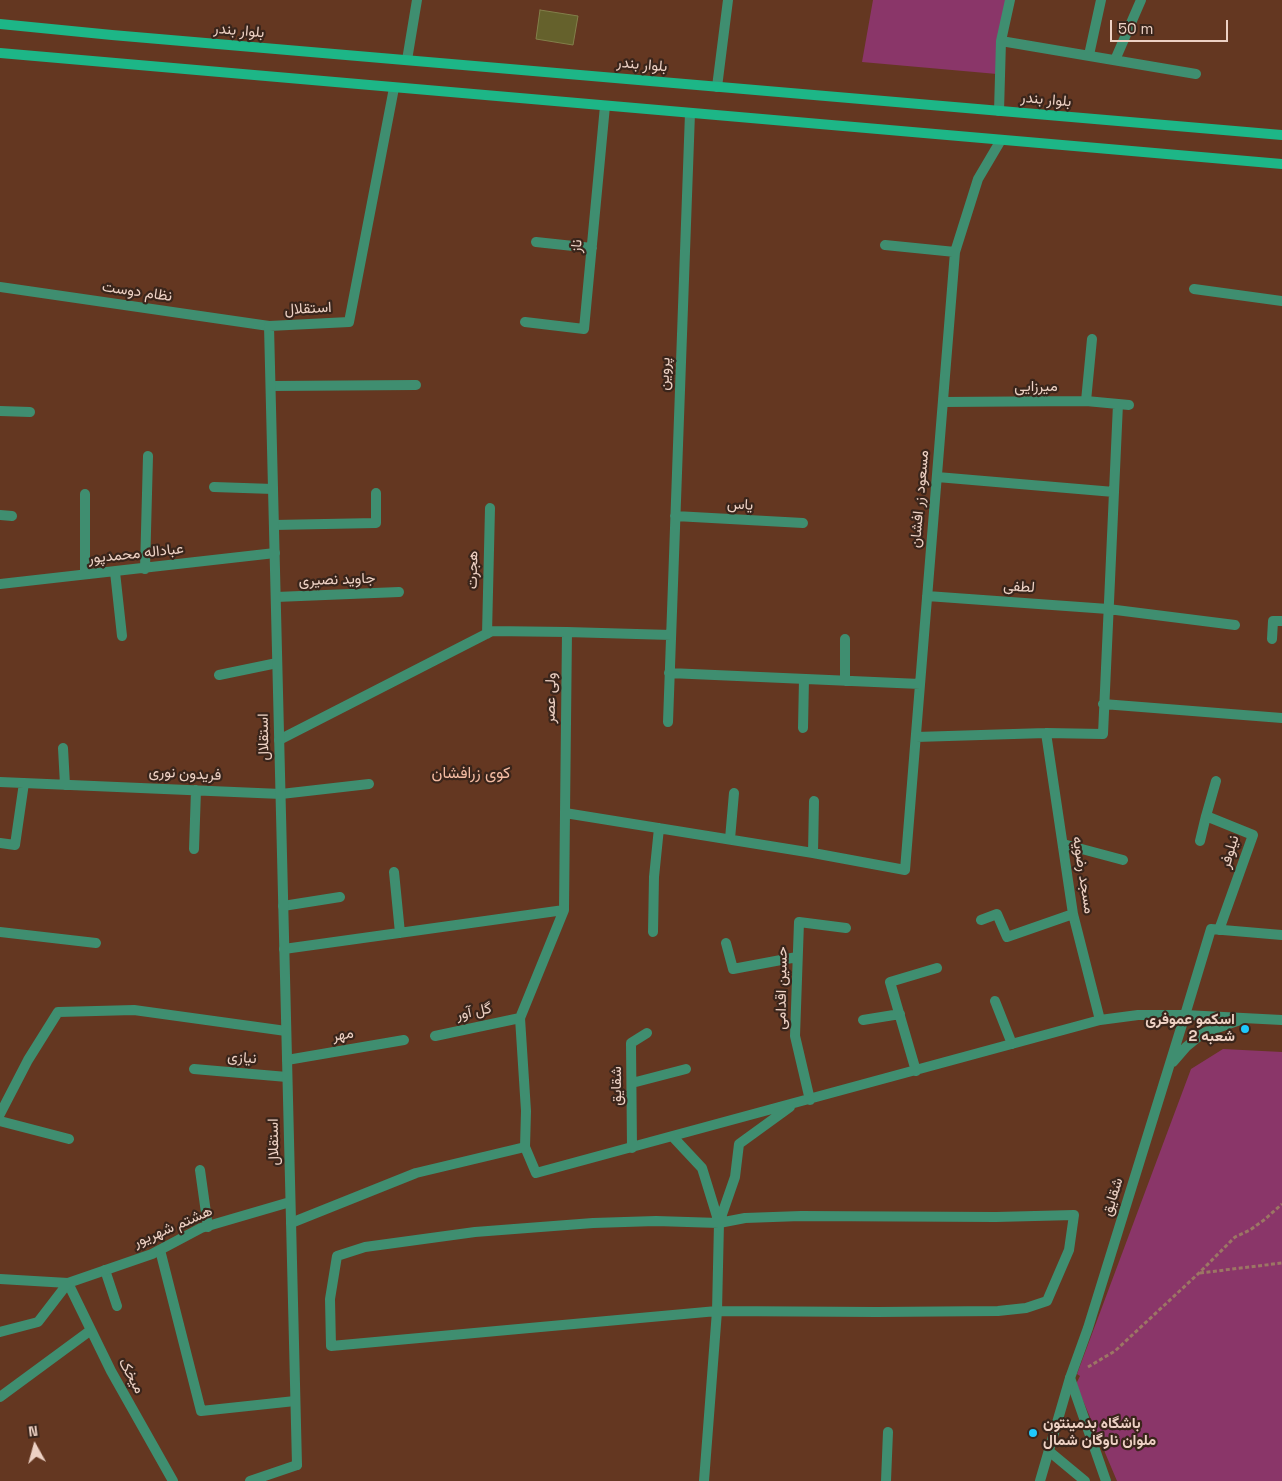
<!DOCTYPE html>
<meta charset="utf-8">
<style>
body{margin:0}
#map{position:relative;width:1282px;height:1481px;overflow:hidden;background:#643721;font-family:"Space Grotesk",sans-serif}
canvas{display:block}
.north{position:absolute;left:10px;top:1421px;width:50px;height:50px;-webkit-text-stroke:4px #3a251b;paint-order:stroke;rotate:353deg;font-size:14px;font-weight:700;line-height:20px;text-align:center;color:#edd1c4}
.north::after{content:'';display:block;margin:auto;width:18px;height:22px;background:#edd1c4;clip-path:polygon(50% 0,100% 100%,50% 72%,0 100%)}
.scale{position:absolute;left:1110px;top:20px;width:118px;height:22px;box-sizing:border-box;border:2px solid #edd1c4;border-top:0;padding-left:6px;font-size:15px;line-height:18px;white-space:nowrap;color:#edd1c4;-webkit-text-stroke:4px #3a251b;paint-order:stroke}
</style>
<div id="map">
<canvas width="1282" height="1481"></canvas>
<div class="north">N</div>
<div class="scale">50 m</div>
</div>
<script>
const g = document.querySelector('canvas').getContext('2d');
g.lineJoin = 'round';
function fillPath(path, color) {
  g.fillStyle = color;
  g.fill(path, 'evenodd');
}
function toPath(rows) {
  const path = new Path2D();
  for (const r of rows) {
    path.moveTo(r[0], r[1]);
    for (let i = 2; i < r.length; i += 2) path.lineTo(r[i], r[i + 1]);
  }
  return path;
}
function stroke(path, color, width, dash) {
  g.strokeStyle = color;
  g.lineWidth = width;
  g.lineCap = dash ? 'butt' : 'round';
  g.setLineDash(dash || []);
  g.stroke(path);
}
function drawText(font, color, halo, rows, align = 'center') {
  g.font = font + ' "Space Grotesk",Vazirmatn,sans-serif';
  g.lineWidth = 4.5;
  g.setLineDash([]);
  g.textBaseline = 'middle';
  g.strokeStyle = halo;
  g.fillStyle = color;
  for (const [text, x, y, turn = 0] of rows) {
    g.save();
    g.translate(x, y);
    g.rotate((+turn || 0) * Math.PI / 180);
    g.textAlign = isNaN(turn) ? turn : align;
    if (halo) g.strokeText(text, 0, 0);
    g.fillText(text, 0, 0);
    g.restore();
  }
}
fillPath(toPath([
 [873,0,1007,0,997,74,862,62],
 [1223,1049,1282,1052,1282,1481,1117,1481,1076,1384,1080,1376,1077,1374,1191,1069]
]), '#8a3669');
const building = toPath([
 [540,10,578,16,573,45,536,39,540,10]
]);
fillPath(building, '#65612c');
stroke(building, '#827f4a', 1);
stroke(toPath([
 [1200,1273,1282,1263],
 [1088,1367,1115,1351,1199,1273,1235,1237,1250,1230,1264,1220,1282,1204]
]), '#9c7664', 3, [4, 2.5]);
stroke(toPath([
 [1001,41,1196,74],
 [1089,55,1101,0],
 [407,60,417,0],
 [1115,60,1141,0],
 [717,87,728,0],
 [999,111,1001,41,1010,0],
 [536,242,592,248],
 [885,245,955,252],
 [0,287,269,326],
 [1194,289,1282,301],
 [525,322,584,329,605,106],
 [271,386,416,385],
 [1086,401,1092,339],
 [943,402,1086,401,1129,405],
 [0,411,30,412],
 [937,477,1114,492],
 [214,487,273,489],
 [85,494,85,574],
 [0,515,12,516],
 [675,516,803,523],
 [274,525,376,523,376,493],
 [145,569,148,456],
 [115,572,122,636],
 [0,584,275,553],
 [927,596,1108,609,1235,625],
 [276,597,399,592],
 [487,634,490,508],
 [671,635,567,632,565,813,813,853,905,870,955,252,978,179,1001,140],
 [1272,639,1273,621,1282,621],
 [669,673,920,684],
 [219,675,277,663],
 [845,681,845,639],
 [1103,704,1282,718],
 [668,722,690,113],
 [803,728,804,679],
 [1046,733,1073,914,1100,1020],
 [916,737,1046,733,1103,734,1118,404],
 [279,740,492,631,567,632],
 [63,748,65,785],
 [1216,781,1206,816,1253,835,1219,930],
 [0,782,281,794,369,784],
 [730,839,734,793],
 [1200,841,1206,816],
 [0,843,15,845,24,783],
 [1063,844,1123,860],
 [194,849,196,790],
 [813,853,814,801],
 [394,872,400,933],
 [283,906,340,897],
 [981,920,997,914,1007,937,1073,914],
 [0,932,96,943],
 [653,932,654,877,659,828],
 [726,943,733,969,797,957],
 [284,949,564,910],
 [995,1001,1012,1044],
 [863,1020,900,1014],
 [435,1036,520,1018],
 [287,1060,404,1040],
 [194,1069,287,1077],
 [916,1071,890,982,937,968],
 [632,1083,686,1069],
 [810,1100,795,1036,799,922,846,928],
 [0,1114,28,1060,58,1012,134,1010,286,1031],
 [0,1121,69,1139],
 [673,1137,702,1168,719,1223,735,1177,739,1144,790,1107],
 [525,1147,526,1111,520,1018,564,910,565,813],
 [632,1148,631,1043,647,1033],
 [200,1170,208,1227],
 [291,1223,416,1173,525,1147,536,1173,1100,1020,1138,1015,1185,1015,1211,929,1282,935],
 [160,1250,201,1411,295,1401],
 [105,1270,117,1306],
 [68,1283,111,1371,173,1481],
 [1070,1378,1106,1481],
 [0,1397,91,1330],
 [1050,1452,1085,1481],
 [250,1481,297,1465],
 [704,1481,717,1311,331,1346,330,1299,337,1256,365,1247,475,1232,593,1223,656,1221,719,1223,745,1218,801,1216,996,1217,1074,1215,1069,1250,1047,1301,1026,1308,998,1311,877,1312,717,1311,719,1223],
 [886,1481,888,1432]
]), '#3f8e70', 10);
stroke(toPath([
 [1173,1062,1186,1047,1203,1033,1240,1020],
 [0,1279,68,1283,152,1254,201,1228,290,1202],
 [0,1332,38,1322,68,1283],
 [297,1465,269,326,349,322,394,88],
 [1040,1481,1070,1378,1088,1328,1185,1015,1282,1020]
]), '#3f8e70', 10);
stroke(toPath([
 [0,24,112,35,1282,135],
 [0,53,1282,164]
]), '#1db687', 10);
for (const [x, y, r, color] of [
 [1245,1029,5,"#1ec9fd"],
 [1033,1433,5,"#1ec9fd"]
]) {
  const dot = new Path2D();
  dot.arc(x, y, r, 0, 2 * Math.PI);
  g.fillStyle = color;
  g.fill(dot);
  stroke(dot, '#3a251b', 2);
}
drawText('15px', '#edd1c4', '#3a251b', [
 ["بلوار بندر",239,31,5],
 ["بلوار بندر",642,65,5],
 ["بلوار بندر",1046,100,5],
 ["ناز",577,246,-85],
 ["نظام دوست",137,292,8],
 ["استقلال",308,309,-3],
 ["پروین",665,374,-88],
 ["میرزایی",1036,387],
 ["مسعود زر افشان",920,499,-85],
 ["یاس",740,505,3],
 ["عباداله محمدپور",136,554,-6],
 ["هجرت",473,570,-89],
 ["جاوید نصیری",337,580,-2],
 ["لطفی",1019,587,4],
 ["ولی عصر",551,698,-89],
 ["استقلال",264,737,-91],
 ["فریدون نوری",185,774,3],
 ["نیلوفر",1230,852,-74],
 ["مسجد رضویه",1083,875,81],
 ["حسین اقدامی",782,988,-89],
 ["گل آور",474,1012,-12],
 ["مهر",343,1035,-9],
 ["نیازی",242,1058,5],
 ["شقایق",617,1086,-90],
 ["استقلال",274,1142,-91],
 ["شقایق",1113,1197,-73],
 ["هشتم شهریور",173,1227,-23],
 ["میخک",131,1376,61]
]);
drawText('bold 15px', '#edd1c4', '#3a251b', [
 ["اسکمو عموفری",1235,1020],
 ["شعبه 2",1235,1037],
 ["باشگاه بدمینتون",1043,1424,"left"],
 ["ملوان ناوگان شمال",1043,1441,"left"]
], 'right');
drawText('16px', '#f4bca3', '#3a251b', [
 ["کوی زرافشان",471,774]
]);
</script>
